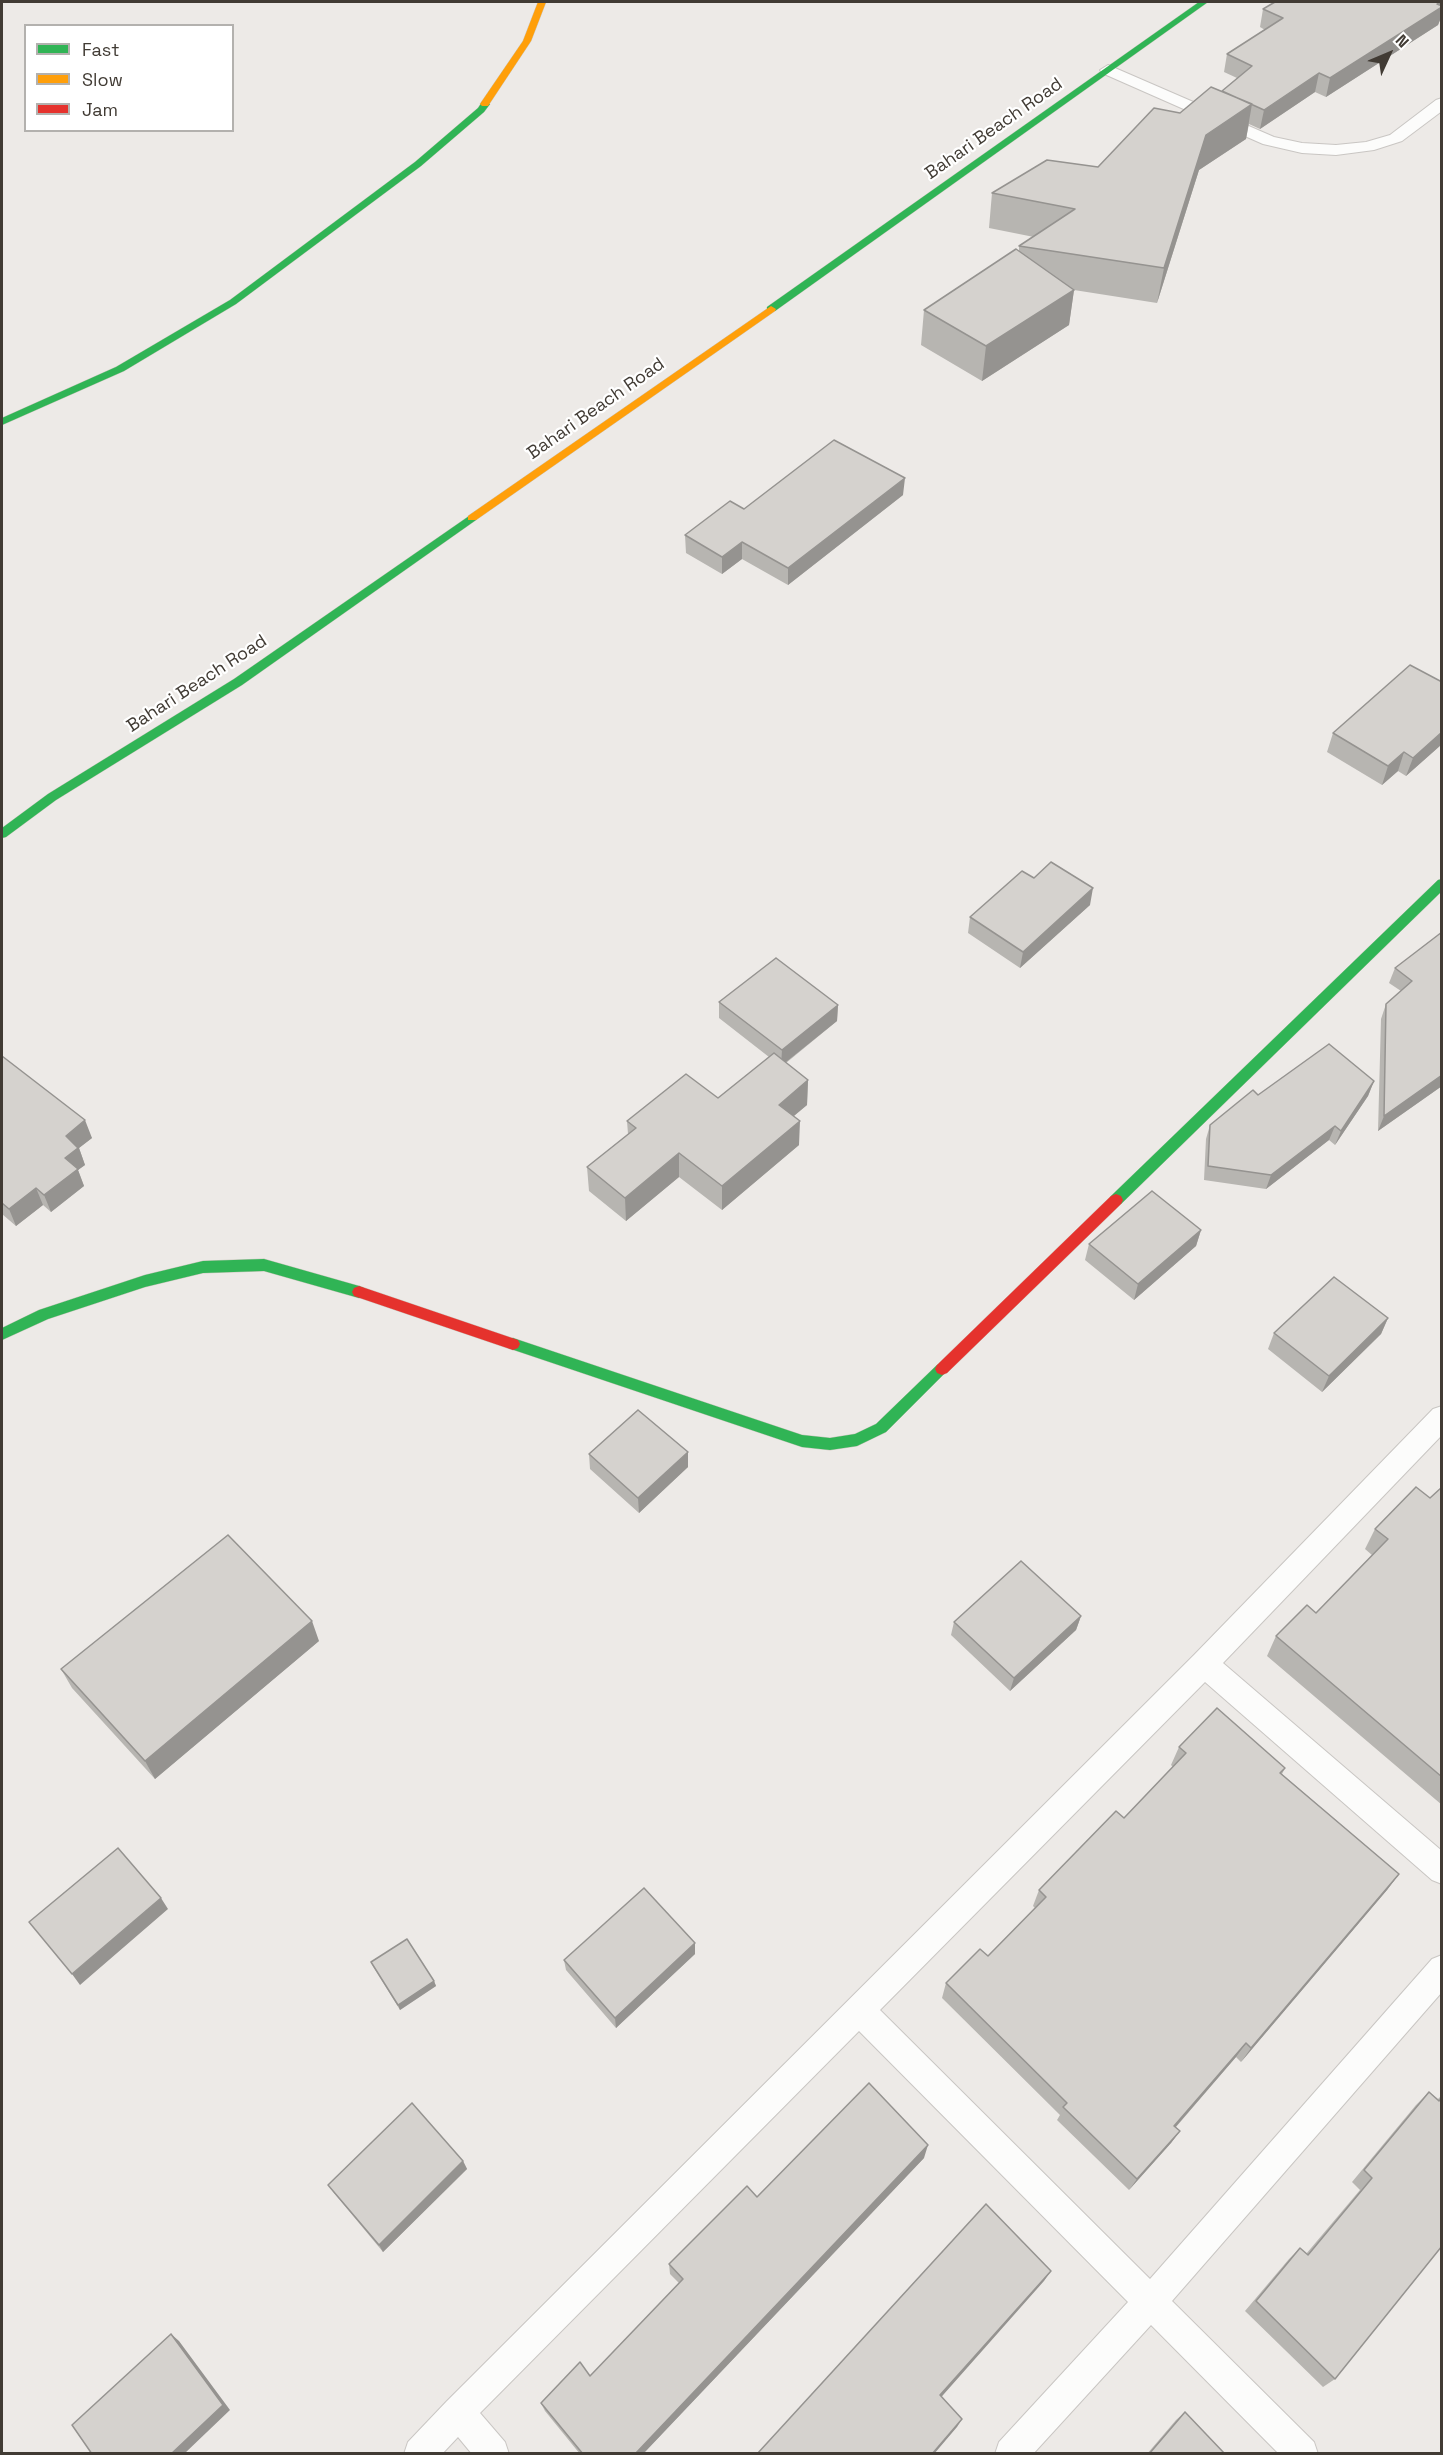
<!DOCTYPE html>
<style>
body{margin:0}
#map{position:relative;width:1443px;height:2455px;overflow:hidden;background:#edeae7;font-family:"Space Grotesk",sans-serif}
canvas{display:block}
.frame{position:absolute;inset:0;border:3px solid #413b34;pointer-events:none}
.legend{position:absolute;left:24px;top:24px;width:210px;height:108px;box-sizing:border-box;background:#fff;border:2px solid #b3b1ae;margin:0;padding:8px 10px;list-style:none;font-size:18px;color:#413b34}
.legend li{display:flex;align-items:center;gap:12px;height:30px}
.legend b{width:30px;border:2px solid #b3b1ae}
.north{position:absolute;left:1359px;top:24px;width:60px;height:60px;-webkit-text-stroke:4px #fff;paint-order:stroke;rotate:46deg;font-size:16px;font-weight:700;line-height:24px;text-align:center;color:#413b34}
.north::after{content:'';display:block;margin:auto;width:21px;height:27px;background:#413b34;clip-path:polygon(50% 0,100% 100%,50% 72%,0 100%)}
</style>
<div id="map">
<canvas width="1443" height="2455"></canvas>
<div class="frame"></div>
<ul class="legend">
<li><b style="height:8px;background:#30b455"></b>Fast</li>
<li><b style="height:8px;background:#ff9f0a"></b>Slow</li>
<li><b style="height:8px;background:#e5322d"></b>Jam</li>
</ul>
<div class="north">N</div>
</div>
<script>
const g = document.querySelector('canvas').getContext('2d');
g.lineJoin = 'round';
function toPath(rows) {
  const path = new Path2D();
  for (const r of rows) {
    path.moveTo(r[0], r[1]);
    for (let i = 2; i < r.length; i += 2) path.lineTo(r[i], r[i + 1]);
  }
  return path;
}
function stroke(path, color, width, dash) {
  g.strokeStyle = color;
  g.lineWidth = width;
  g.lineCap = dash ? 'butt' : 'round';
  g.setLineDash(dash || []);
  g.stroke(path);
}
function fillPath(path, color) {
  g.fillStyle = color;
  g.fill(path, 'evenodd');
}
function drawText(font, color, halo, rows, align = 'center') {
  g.font = font + ' "Space Grotesk",sans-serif';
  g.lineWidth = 4.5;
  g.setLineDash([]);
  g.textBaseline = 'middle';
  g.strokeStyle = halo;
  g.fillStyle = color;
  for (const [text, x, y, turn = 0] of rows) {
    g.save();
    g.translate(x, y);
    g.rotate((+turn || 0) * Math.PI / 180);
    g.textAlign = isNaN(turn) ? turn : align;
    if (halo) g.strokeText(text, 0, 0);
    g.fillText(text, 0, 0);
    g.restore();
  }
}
const lane = toPath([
 [1108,65,1274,137,1302,143,1336,145,1366,142,1390,135,1436,100,1442,98,1442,111,1402,141,1374,150,1336,155,1302,153,1263,144,1102,73,1100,70,1108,65],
 [1442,1406,1442,1435,1223,1663,1442,1851,1442,1884,1432,1880,1205,1682,880,2010,1150,2279,1432,1959,1442,1955,1442,1992,1172,2301,1314,2442,1318,2454,1279,2454,1151,2325,1033,2454,995,2454,999,2442,1128,2302,859,2031,480,2413,505,2442,509,2454,472,2454,458,2437,442,2454,404,2454,408,2442,447,2401,1194,1655,1433,1409,1442,1406]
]);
const fast = toPath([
 [1199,2,1208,2,775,311,767,311,767,307,1199,2],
 [482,102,490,104,484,112,421,166,236,304,124,371,2,425,2,418,116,367,230,300,415,162,478,108,482,102],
 [472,514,477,518,476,520,242,685,56,800,6,837,2,838,2,828,48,794,234,679,472,514],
 [1442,879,1442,891,1121,1204,1111,1204,1109,1200,1111,1196,1438,880,1442,879],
 [264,1259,359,1286,364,1288,366,1292,364,1296,359,1298,264,1271,203,1273,145,1287,48,1319,2,1340,2,1328,39,1310,145,1275,203,1261,264,1259],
 [513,1338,802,1435,830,1438,855,1434,876,1424,937,1365,942,1363,947,1365,949,1369,886,1432,857,1446,830,1450,802,1447,508,1348,506,1344,508,1340,513,1338]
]);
const slow = toPath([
 [538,2,546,2,531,41,488,106,482,106,480,104,523,41,538,2],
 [771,306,776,309,775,311,476,520,468,520,468,516,771,306]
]);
const jam = toPath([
 [1116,1194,1121,1196,1123,1200,1121,1204,947,1373,942,1375,937,1373,935,1369,937,1365,1111,1196,1116,1194],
 [359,1286,518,1340,520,1344,518,1348,513,1350,354,1296,352,1292,354,1288,359,1286]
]);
stroke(lane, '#c9c6c3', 2);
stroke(fast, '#ccc7be', 1);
stroke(slow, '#ccc7be', 1);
stroke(jam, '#ccc7be', 1);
fillPath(lane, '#fcfcfb');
fillPath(fast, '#30b455');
fillPath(slow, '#ff9f0a');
fillPath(jam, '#e5322d');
fillPath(toPath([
 [1442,2,1442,15,1438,25,1326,97,1315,92,1260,129,1249,124,1246,139,1199,170,1157,303,1074,290,1069,325,982,381,921,345,924,310,1019,251,1019,246,1034,237,989,228,992,193,1098,167,1180,113,1222,91,1237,78,1224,72,1227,54,1265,30,1260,27,1263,9],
 [903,495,788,585,742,559,722,574,686,553,685,535,744,509],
 [1442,682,1442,744,1406,776,1398,771,1382,785,1327,752,1333,733],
 [1034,878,1090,905,1020,968,968,933,970,917],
 [1442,932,1442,1086,1378,1131,1381,1019,1386,1004,1401,991,1389,983,1395,968],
 [719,1002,838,1005,837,1021,786,1063,808,1080,807,1105,794,1116,799,1145,722,1210,679,1177,626,1221,589,1191,587,1167,628,1134,627,1121,718,1098,769,1057,719,1018],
 [2,1056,92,1138,79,1148,85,1165,78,1170,84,1186,51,1212,43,1205,16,1226,2,1214],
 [1374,1081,1368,1096,1335,1145,1329,1140,1266,1189,1204,1180,1206,1139,1210,1125,1258,1095],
 [1201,1230,1196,1246,1134,1300,1085,1260,1089,1244],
 [1388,1318,1381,1334,1322,1392,1268,1349,1274,1333],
 [589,1454,688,1467,639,1513,590,1469],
 [1442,1487,1442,1805,1267,1656,1276,1636,1316,1613,1372,1555,1365,1549,1375,1529,1430,1498],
 [1081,1616,1076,1630,1010,1691,951,1635,954,1622],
 [319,1641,155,1779,72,1688,61,1669],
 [1179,1747,1285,1768,1282,1774,1399,1874,1387,1890,1241,2062,1236,2057,1176,2127,1180,2131,1171,2143,1129,2190,1057,2120,1060,2115,942,1998,946,1983,988,1956,1035,1908,1033,1906,1039,1890,1124,1818,1173,1767,1171,1765],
 [695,1954,616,2028,566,1970,564,1960],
 [371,1962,434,1981,436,1986,400,2010,374,1968],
 [1429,2092,1438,2099,1442,2095,1442,2246,1335,2379,1323,2387,1245,2311,1289,2259,1300,2248,1306,2254,1360,2190,1352,2182,1416,2105],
 [924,2158,643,2454,580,2454,545,2411,541,2403,590,2376,679,2283,670,2274,669,2264,757,2197],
 [463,2161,467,2169,383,2252,334,2193,328,2185],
 [1185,2412,1225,2454,1147,2454,1176,2420]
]), '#b7b5b1');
fillPath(toPath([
 [1440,2,1442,2,1442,15,1438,25,1326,97,1330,78],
 [1319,73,1315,92,1260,129,1264,110],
 [1252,104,1246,139,1199,170,1157,303,1164,268,1206,135],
 [1074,290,1069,325,982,381,986,346],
 [905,478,903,495,788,585,788,568],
 [742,542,742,559,722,574,722,557],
 [1442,732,1441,745,1406,776,1413,758],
 [1404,752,1398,771,1382,785,1388,766],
 [1093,888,1090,905,1020,968,1023,952],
 [838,1005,837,1021,781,1066,782,1050],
 [1442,1075,1442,1086,1378,1131,1384,1116],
 [808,1080,807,1105,778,1129,779,1105],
 [1374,1081,1368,1096,1335,1145,1341,1131],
 [85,1120,92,1138,79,1148,85,1165,78,1170,84,1186,51,1212,44,1195,65,1158,66,1136],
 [800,1121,799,1145,722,1210,722,1186],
 [1335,1126,1329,1140,1266,1189,1271,1175],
 [679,1153,679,1177,626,1221,625,1198],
 [36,1188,43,1205,16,1226,9,1209],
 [1201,1230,1196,1246,1134,1300,1138,1284],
 [1388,1318,1381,1334,1322,1392,1329,1376],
 [688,1452,688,1467,639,1513,638,1498],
 [1081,1616,1076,1630,1010,1691,1014,1678],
 [312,1621,319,1641,155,1779,145,1761],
 [1399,1874,1387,1890,1241,2062,1251,2048],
 [161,1898,168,1909,80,1985,72,1974],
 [695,1943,695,1954,616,2028,615,2018],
 [434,1981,436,1986,400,2010,398,2005],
 [1246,2043,1236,2057,1166,2138,1174,2126],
 [1180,2131,1171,2143,1129,2190,1137,2179],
 [928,2145,924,2158,643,2454,635,2454],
 [463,2161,467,2169,383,2252,379,2245],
 [1051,2271,1044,2281,936,2403,940,2395],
 [171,2334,179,2341,230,2410,184,2454,171,2454],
 [962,2419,957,2427,934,2454,932,2454]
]), '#959390');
const building = toPath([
 [1275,2,1440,2,1437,4,1442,6,1442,7,1330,78,1319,73,1264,110,1222,91,1252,66,1227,54,1283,18,1263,9,1275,2],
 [1211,87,1252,104,1206,135,1164,268,1019,246,1075,209,992,193,1047,160,1098,167,1154,108,1180,113,1211,87],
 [1016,249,1074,290,986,346,924,310,1016,249],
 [834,440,905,478,788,568,742,542,722,557,685,535,730,501,744,509,834,440],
 [1410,665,1442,682,1442,732,1413,758,1404,752,1388,766,1333,733,1410,665],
 [1051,862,1093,888,1023,952,970,917,1022,871,1034,878,1051,862],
 [1442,932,1442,1075,1384,1116,1386,1004,1412,981,1395,968,1442,932],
 [776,958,838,1005,782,1050,719,1002,776,958],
 [1329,1044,1374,1081,1341,1131,1335,1126,1271,1175,1208,1166,1210,1125,1253,1090,1258,1095,1329,1044],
 [774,1053,808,1080,779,1105,800,1121,722,1186,679,1153,625,1198,587,1167,636,1128,627,1121,686,1074,718,1098,774,1053],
 [2,1056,85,1120,66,1136,78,1148,65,1158,78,1169,44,1195,36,1188,9,1209,2,1203,2,1056],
 [1152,1191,1201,1230,1138,1284,1089,1244,1152,1191],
 [1334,1277,1388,1318,1329,1376,1274,1333,1334,1277],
 [638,1410,688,1452,638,1498,589,1454,638,1410],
 [1416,1487,1430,1498,1442,1487,1442,1777,1276,1636,1307,1605,1316,1613,1388,1539,1375,1529,1416,1487],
 [228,1535,312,1621,145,1761,61,1669,228,1535],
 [1021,1561,1081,1616,1014,1678,954,1622,1021,1561],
 [1217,1708,1285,1768,1280,1773,1399,1874,1251,2048,1246,2043,1174,2126,1180,2131,1137,2179,1063,2107,1067,2103,946,1983,980,1949,988,1956,1046,1897,1039,1890,1116,1811,1124,1818,1186,1753,1179,1747,1217,1708],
 [118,1848,161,1898,72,1974,29,1922,118,1848],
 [644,1888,695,1943,615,2018,564,1960,644,1888],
 [407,1939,434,1981,398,2005,371,1962,407,1939],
 [869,2083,928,2145,635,2454,583,2454,541,2403,580,2362,590,2376,683,2279,669,2264,747,2186,757,2197,869,2083],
 [1429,2092,1439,2101,1442,2098,1442,2246,1335,2379,1256,2301,1300,2248,1308,2255,1372,2178,1364,2170,1429,2092],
 [412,2103,463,2161,379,2245,328,2185,412,2103],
 [986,2204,1051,2271,940,2395,962,2419,932,2454,757,2454,986,2204],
 [171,2334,223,2405,171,2454,92,2454,72,2425,171,2334],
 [1185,2412,1225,2454,1149,2454,1185,2412]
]);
fillPath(building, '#d5d2ce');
stroke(building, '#959390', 1.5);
drawText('18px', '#413b34', '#fff', [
 ["Bahari Beach Road",994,129,-35],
 ["Bahari Beach Road",596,409,-35],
 ["Bahari Beach Road",197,684,-33]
]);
</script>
